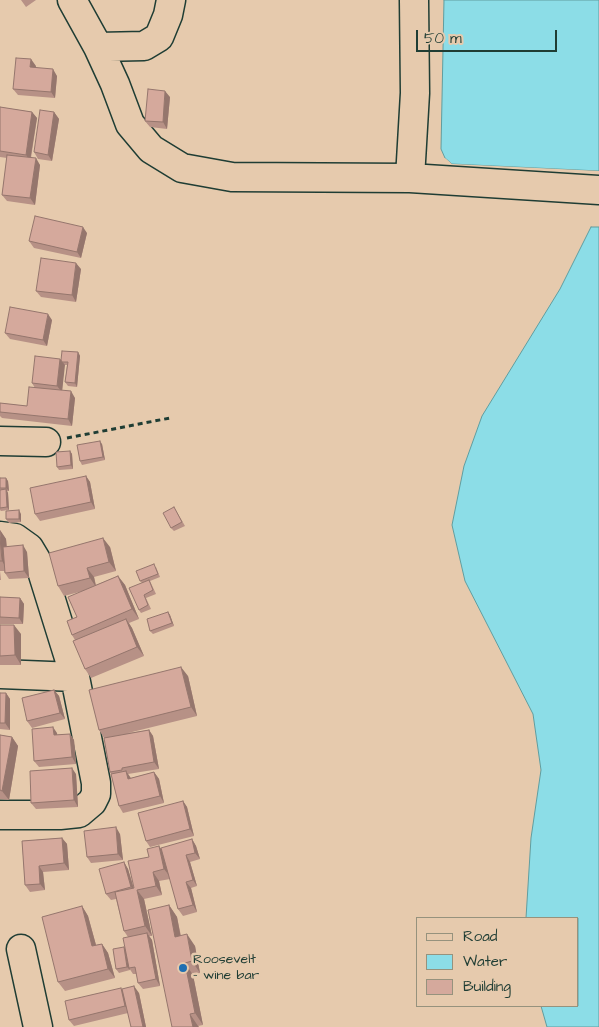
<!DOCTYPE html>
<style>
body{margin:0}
#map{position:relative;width:599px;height:1027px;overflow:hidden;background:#e6caad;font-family:"Architects Daughter",sans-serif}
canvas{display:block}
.legend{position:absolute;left:416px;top:917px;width:162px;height:90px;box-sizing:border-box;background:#e6caad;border:1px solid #96927d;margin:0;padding:6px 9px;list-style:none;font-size:15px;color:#1f3d34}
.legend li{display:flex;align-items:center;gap:10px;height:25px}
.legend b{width:25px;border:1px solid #96927d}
.scale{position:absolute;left:416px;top:30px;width:141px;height:22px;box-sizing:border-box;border:2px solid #1f3d34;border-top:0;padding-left:6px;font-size:15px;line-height:18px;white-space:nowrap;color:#1f3d34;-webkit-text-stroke:4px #e6caad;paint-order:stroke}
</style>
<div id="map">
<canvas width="599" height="1027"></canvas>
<ul class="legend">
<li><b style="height:6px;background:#e6caad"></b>Road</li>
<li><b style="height:14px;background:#8cdde7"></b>Water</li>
<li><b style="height:14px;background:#d5a99c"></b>Building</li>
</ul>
<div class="scale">50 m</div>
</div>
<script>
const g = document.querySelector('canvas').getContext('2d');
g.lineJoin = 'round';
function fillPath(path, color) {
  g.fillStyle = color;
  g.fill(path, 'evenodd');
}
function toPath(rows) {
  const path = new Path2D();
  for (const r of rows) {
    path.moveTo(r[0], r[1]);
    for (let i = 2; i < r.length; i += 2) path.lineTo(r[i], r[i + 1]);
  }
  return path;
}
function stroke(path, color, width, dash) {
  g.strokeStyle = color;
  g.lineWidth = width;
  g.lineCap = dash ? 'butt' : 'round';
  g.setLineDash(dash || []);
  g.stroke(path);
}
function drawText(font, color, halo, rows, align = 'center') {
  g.font = font + ' "Architects Daughter",sans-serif';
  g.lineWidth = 5;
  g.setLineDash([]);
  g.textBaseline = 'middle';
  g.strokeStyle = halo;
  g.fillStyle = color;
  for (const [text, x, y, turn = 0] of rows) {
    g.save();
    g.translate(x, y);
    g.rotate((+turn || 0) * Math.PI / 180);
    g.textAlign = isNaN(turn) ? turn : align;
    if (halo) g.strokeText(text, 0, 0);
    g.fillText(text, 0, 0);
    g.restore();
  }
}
const water = toPath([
 [444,0,599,0,599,171,452,164,445,158,441,149,444,0],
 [591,227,599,227,599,1027,547,1027,541,1006,578,1006,578,918,526,918,531,838,541,770,533,714,465,581,452,525,464,466,482,416,560,289,591,227]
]);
fillPath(water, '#8cdde7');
stroke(water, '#609d9f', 1);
fillPath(toPath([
 [443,158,445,158,452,164,599,171,599,173,452,167]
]), '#e6caad');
const minor = toPath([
 [72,0,98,47,115,84,130,124,151,149,182,168,232,177,410,178,599,190],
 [98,47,144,46,159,37,168,15,171,0],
 [410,178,415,93,414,0],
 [0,441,46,442],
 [0,536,15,538,29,548,41,568,75,677,96,783,96,794,92,802,79,813,60,815,0,815],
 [0,674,75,677],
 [21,949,38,1027]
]);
stroke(minor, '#1f3d34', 31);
stroke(toPath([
 [67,438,170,418]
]), '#1f3d34', 3, [5, 4]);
stroke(minor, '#e6caad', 28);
fillPath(toPath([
 [21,0,36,0,26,7],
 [36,66,35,68,57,76,55,98,18,95,13,89],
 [170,97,167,129,150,127,145,121],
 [0,107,32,112,37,118,31,158,40,165,35,205,7,201,2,195,7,158,0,157],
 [54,112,59,119,52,161,38,159,34,152],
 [87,233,81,258,34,248,29,241],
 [81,269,76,302,41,297,36,291],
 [52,320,47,346,10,339,5,333],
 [78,352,80,356,77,387,68,386,65,382,67,365,64,365,62,391,75,398,72,426,2,418,0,416,0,403,27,406,35,388,32,383,60,359,61,360],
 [102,444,105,460,82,465,80,461],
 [70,451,72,454,73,469,59,470,57,467],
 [86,476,90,482,95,509,40,521,35,514],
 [0,478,8,481,9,491,7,491,8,493,9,510,1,511,0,510],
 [174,507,185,526,174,531,171,528],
 [21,514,21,522,9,523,6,519],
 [0,530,6,539,7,547,27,552,29,578,9,579,5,573,4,571,0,571,1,580,0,580],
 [110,547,116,571,94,577,96,585,118,576,125,585,139,619,129,623,132,628,144,656,91,678,85,669,75,640,72,635,83,591,64,596,58,586],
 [156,567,160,577,150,581,156,594,146,598,151,609,141,613,139,610,142,583,140,581],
 [0,597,20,598,24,604,23,624,0,624],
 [168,612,170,615,174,626,153,634,150,631],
 [0,625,21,634,21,665,0,665],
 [188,676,197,716,128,733,149,730,153,736,159,769,128,774,131,778,154,772,159,779,164,803,123,813,119,806,111,774,110,772,104,738,99,730],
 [54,690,59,696,65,719,32,728,27,721],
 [0,693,6,693,10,699,10,730,0,729],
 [57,733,57,735,70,734,74,740,76,764,39,767,34,761],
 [0,735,12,737,18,746,9,800,0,799],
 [76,774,78,807,36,809,31,803],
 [183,801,187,807,194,836,150,847,146,841],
 [120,834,123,860,91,863,87,857],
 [62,838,67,844,69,870,43,872,45,890,30,892,25,885,22,841],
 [192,839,196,846,200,859,190,862,197,886,191,888,197,912,183,916,178,909,170,879,159,881,162,895,144,899,152,936,149,936,152,940,160,986,143,989,138,983,137,974,133,974,129,968,130,970,119,973,116,969,124,947,126,950,128,937,124,931,116,899,111,900,106,894,124,862,128,869,134,888,149,857,159,846,161,849],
 [169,905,177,917,181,936,195,946,200,973,193,975,203,1025,198,1026,199,1027,172,1027],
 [82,906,88,916,96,945,102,944,108,953,115,978,65,991,58,982],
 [123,991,139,993,146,1027,131,1027,128,1013,74,1026,69,1020]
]), '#b79186');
fillPath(toPath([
 [31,59,36,66,35,74,30,67],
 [53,69,57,76,55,98,51,92],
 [165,91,170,97,167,129,163,122],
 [32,112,37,118,30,161,26,155],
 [54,112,59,119,52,161,48,155],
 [36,158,40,165,35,205,30,198],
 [83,227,87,233,81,258,77,252],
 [76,263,81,269,76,302,72,295],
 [48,314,52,320,47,346,43,340],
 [78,352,80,356,77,387,75,383],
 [60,359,65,365,62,392,57,386],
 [71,391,75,398,72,426,68,419],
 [100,441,102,444,105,460,103,457],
 [70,451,72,454,73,469,71,465],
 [86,476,90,482,95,509,91,502],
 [6,478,8,481,9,491,6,488],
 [6,489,8,493,9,510,7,507],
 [19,510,21,514,21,522,19,519],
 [0,530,6,539,8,571,2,561],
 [103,538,110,547,116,571,109,562],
 [23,545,27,552,29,578,24,571],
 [87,568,94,577,96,587,90,578],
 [118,576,125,585,139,619,132,609],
 [20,598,24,604,23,624,19,618],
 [168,612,170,615,174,626,172,623],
 [126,619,132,628,144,656,137,647],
 [14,625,21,634,21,665,15,655],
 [181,667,188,676,197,716,191,707],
 [54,690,59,696,65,719,60,713],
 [6,693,10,699,10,730,5,723],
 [53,727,57,733,58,742,54,735],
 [149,730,153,736,159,769,154,762],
 [70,734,74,740,76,764,72,757],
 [12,737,18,746,9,800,2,791],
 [72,768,76,774,78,807,74,800],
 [126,771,130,777,133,785,128,779],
 [154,772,159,779,164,803,160,796],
 [183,801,187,807,194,836,190,829],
 [116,827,120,834,123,860,118,854],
 [62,838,67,844,69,870,64,863],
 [192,839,196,846,200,859,195,853],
 [159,846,166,855,171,878,164,869],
 [186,855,190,862,197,886,193,880],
 [124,862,128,869,135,893,131,887],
 [39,866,43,872,45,890,40,884],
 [153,872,159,881,162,895,156,886],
 [186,882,191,888,197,912,193,905],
 [137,890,144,899,152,936,145,926],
 [169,905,177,917,183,949,175,937],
 [82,906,88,916,99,956,92,946],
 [147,933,152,940,160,986,156,979],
 [187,934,195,946,200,973,192,961],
 [102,944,108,953,115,978,108,969],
 [124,947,126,950,130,970,127,967],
 [185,963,193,975,203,1025,195,1013],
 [134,986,139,993,146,1027,143,1027],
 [121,988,125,995,129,1012,125,1006],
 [190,1014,198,1026,199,1027,193,1027]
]), '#95766d');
const building = toPath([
 [16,58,31,59,30,67,53,69,51,92,13,89,16,58],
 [148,89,165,91,163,122,145,121,148,89],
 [0,107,32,112,26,155,0,151,0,107],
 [40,110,54,112,48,155,34,152,40,110],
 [7,155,36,158,30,198,2,195,7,155],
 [35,216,83,227,77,252,29,241,35,216],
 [41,258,76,263,72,295,36,291,41,258],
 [10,307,48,314,43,340,5,333,10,307],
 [62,351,78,352,75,383,65,382,68,362,62,362,61,360,62,351],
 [35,356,60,359,57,386,32,383,35,356],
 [29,387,71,391,68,419,0,412,0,403,27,406,29,387],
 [100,441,103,457,80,461,77,445,100,441],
 [70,451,71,465,57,467,56,452,70,451],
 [86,476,91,502,35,514,30,488,86,476],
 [0,478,6,478,6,488,0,488,0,478],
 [6,489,7,507,0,508,0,490,6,489],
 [174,507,182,522,171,528,163,513,174,507],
 [19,510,19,519,6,519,6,511,19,510],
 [0,537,2,561,0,561,0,537],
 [103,538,109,562,87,568,90,578,58,586,49,553,103,538],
 [23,545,24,571,5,573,3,547,23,545],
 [154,564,158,574,140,581,136,571,154,564],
 [118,576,132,609,72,635,67,621,77,617,68,597,118,576],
 [149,580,153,590,144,595,148,605,139,610,129,588,149,580],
 [0,597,20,598,19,618,0,617,0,597],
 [168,612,172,623,150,631,147,619,168,612],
 [126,619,137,647,85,669,73,641,126,619],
 [0,625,14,625,15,655,0,656,0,625],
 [181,667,191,707,99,730,89,690,181,667],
 [54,690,60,713,27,721,22,698,54,690],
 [0,693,6,693,5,723,0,723,0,693],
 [53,727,54,735,70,734,72,757,34,761,32,729,53,727],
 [149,730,154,762,122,768,122,770,110,772,104,738,149,730],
 [0,735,12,737,2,791,0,790,0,735],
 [72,768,74,800,31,803,30,771,72,768],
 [126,771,128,779,154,772,160,796,119,806,111,774,126,771],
 [183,801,190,829,146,841,138,813,183,801],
 [116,827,118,854,87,857,84,831,116,827],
 [62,838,64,863,39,866,40,884,25,885,22,841,62,838],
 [192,839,195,853,186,855,193,880,186,882,193,905,178,909,161,848,192,839],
 [159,846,164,869,153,872,156,886,137,890,145,926,124,931,115,892,134,888,128,861,149,857,147,849,159,846],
 [124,862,131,887,106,894,99,869,124,862],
 [169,905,175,937,187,934,192,961,185,963,195,1013,190,1014,193,1027,172,1027,148,910,169,905],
 [82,906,92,946,102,944,108,969,58,982,42,917,82,906],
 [147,933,156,979,138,983,135,967,129,968,123,938,147,933],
 [124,947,127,967,116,969,113,949,124,947],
 [134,986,143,1027,131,1027,122,989,134,986],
 [121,988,125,1006,69,1020,65,1001,121,988]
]);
fillPath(building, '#d5a99c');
stroke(building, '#95766d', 1);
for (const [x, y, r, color] of [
 [183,968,5,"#1f6fb2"]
]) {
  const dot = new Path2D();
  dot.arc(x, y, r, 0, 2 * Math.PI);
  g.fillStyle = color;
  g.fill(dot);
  stroke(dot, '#e6caad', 2);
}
drawText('14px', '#1f3d34', '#e6caad', [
 ["Roosevelt",193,960],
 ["- wine bar",193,976]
], 'left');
</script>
